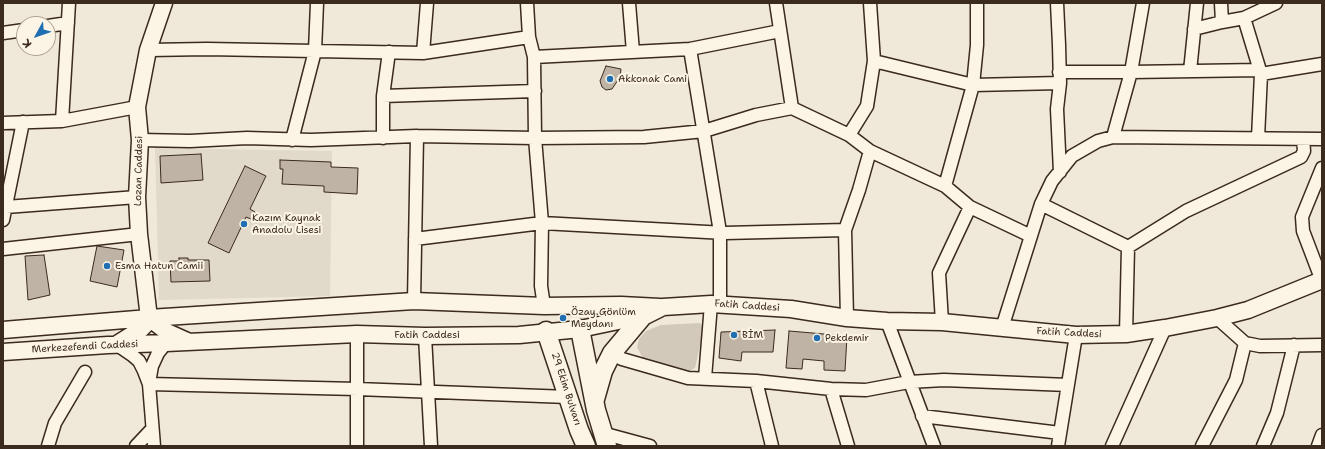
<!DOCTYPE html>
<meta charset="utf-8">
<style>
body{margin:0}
#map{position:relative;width:1325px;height:449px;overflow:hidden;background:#f0e9d9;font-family:"Shantell Sans",sans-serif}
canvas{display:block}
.frame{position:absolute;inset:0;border:4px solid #3b2a1e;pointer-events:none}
.north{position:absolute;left:16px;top:16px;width:40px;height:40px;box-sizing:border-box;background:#fcf5e5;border:1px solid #afa495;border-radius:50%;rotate:230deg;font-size:11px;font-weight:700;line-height:16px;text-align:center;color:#3b2a1e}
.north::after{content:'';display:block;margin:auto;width:14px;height:18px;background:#1f6fb2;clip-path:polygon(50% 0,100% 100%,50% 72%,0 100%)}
</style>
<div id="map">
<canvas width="1325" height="449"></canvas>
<div class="frame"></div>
<div class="north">K</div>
</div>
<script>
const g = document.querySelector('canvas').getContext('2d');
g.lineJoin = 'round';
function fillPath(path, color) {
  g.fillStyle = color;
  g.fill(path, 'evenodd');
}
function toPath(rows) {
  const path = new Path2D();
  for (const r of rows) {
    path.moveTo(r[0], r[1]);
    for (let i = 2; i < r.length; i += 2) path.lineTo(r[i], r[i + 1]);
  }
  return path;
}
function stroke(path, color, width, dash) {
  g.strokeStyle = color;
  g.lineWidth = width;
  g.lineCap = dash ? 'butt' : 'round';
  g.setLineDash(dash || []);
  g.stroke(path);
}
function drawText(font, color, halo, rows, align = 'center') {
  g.font = font + ' "Shantell Sans",sans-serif';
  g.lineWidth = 4;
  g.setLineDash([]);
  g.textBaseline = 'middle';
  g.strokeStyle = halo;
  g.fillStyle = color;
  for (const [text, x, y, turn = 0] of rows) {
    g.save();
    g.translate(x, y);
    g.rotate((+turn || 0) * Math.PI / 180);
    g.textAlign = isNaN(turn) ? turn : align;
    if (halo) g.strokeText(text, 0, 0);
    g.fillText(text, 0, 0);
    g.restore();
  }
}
fillPath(toPath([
 [155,148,332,151,330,296,159,300]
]), '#e1d9c9');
fillPath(toPath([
 [700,323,704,328,695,368,689,371,658,364,643,359,637,347,639,339,646,331,661,325]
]), '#d2c9ba');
const building = toPath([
 [606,66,621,69,620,77,612,89,606,90,602,87,600,81,606,66],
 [201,154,203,180,161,183,160,156,201,154],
 [280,160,331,162,331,167,358,168,357,194,324,192,324,186,282,184,283,169,280,169,280,160],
 [245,166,266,176,250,209,255,212,251,219,246,217,229,253,208,243,245,166],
 [97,246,124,250,117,287,90,281,97,246],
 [44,255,50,295,28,300,25,256,44,255],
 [179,258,188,258,188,260,209,260,210,281,171,282,170,261,179,261,179,258],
 [775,330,773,352,742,352,741,361,719,358,721,332,775,330],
 [789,331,847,336,845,371,824,370,824,361,803,359,802,369,786,368,789,331]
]);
fillPath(building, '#beb3a4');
stroke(building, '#3b2a1e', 1);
const street = toPath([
 [527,3,529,37,534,57,535,138,542,223,541,286,544,306],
 [629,3,633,52],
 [776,3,792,108,849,135,870,151,945,186,970,207,1031,236],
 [1057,3,1059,45,1060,83,1057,109,1060,172],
 [1221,3,1222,22,1244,18,1261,74,1258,138],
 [1244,18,1276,3],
 [48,26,68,23],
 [1194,29,1222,22],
 [3,33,24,30],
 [690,49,720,232,720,304],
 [148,50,207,49,423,53,529,37],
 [423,53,427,3],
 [534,57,690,49,780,31],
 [874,61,973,85,1060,83],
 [1190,71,1197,3],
 [1059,72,1131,72,1259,70],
 [1261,74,1322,64],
 [383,96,535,91],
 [62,121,69,3],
 [3,123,62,121,137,107],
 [849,135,867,106,874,61,870,3],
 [1113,137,1131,72,1143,3],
 [383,138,383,96,389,52],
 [140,140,190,141,247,138,311,140,417,136,535,138,644,137,704,131,756,115,792,108],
 [292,140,315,51,317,3],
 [945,186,973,85,977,45,977,3],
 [1041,204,1128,247],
 [6,207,137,197],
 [3,220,23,122],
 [415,239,542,223,725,233,845,230],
 [3,249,139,234],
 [1319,273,1303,231,1302,217,1322,168],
 [414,301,417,136],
 [847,318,845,230,859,190,870,151],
 [1217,318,1245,343,1260,346,1322,345],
 [887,321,934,446],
 [942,322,939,273,970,207],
 [1002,328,1041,204,1052,181,1072,156,1098,141,1113,137,1322,139],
 [357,334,357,446],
 [1126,334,1128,247,1186,211,1301,157,1304,151,1303,139],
 [425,336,431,446],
 [116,344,132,355,139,361,144,371,149,384,154,446],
 [612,353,622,359,688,378,756,381,831,389,866,390,909,382,944,380,1068,385],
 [705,378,711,304],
 [756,381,772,446],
 [149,383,152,366,158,353,166,343],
 [149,384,357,389,568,397],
 [831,389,848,446],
 [922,416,1060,433],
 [602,433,650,446],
 [48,446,55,423,85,372],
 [136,446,152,429],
 [1058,446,1076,335],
 [1112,446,1165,328],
 [1202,446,1236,380,1245,343],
 [1263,446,1277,413,1294,345],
 [1318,446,1322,435]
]);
const secondary = toPath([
 [149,318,139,234,137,197,140,140,137,107,148,50,164,3],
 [149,318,167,332,187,341],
 [3,330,149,318,414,301,544,306,621,305,660,307],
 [117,344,141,329,147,323,149,318],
 [3,352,108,345,166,343,357,334,425,336,519,335,580,329,647,315,663,307,711,304,791,309,847,318,887,321,942,322,1076,335,1126,334,1165,328,1217,318,1248,310,1322,280]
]);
const primary = toPath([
 [580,329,596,410,607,446],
 [546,331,579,430,586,446],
 [595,399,603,371,612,353,643,316]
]);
stroke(street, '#3b2a1e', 15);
stroke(secondary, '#3b2a1e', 19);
stroke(primary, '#3b2a1e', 21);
stroke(street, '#fcf5e5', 12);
stroke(secondary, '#fcf5e5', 16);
stroke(primary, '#fcf5e5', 18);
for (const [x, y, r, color] of [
 [610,79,4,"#1f6fb2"],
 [244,224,4,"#1f6fb2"],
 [107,266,4,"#1f6fb2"],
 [563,318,4,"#1f6fb2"],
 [734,335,4,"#1f6fb2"],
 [817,338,4,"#1f6fb2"]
]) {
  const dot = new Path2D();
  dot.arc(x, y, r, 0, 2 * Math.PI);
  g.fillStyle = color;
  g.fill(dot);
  stroke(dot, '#fcf5e5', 1.5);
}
drawText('10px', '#3b2a1e', '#fcf5e5', [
 ["Akkonak Cami",618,79],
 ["Kazım Kaynak",252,218],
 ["Anadolu Lisesi",252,230],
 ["Esma Hatun Camii",115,266],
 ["Özay Gönlüm",571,312],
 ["Meydanı",571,324],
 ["BİM",742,335],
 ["Pekdemir",825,338]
], 'left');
drawText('10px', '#3b2a1e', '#fcf5e5', [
 ["Lozan Caddesi",139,171,-89],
 ["Fatih Caddesi",747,306,4],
 ["Fatih Caddesi",1069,333,3],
 ["Fatih Caddesi",427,335],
 ["Merkezefendi Caddesi",85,347,-3],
 ["29 Ekim Bulvarı",566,389,72]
]);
</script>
